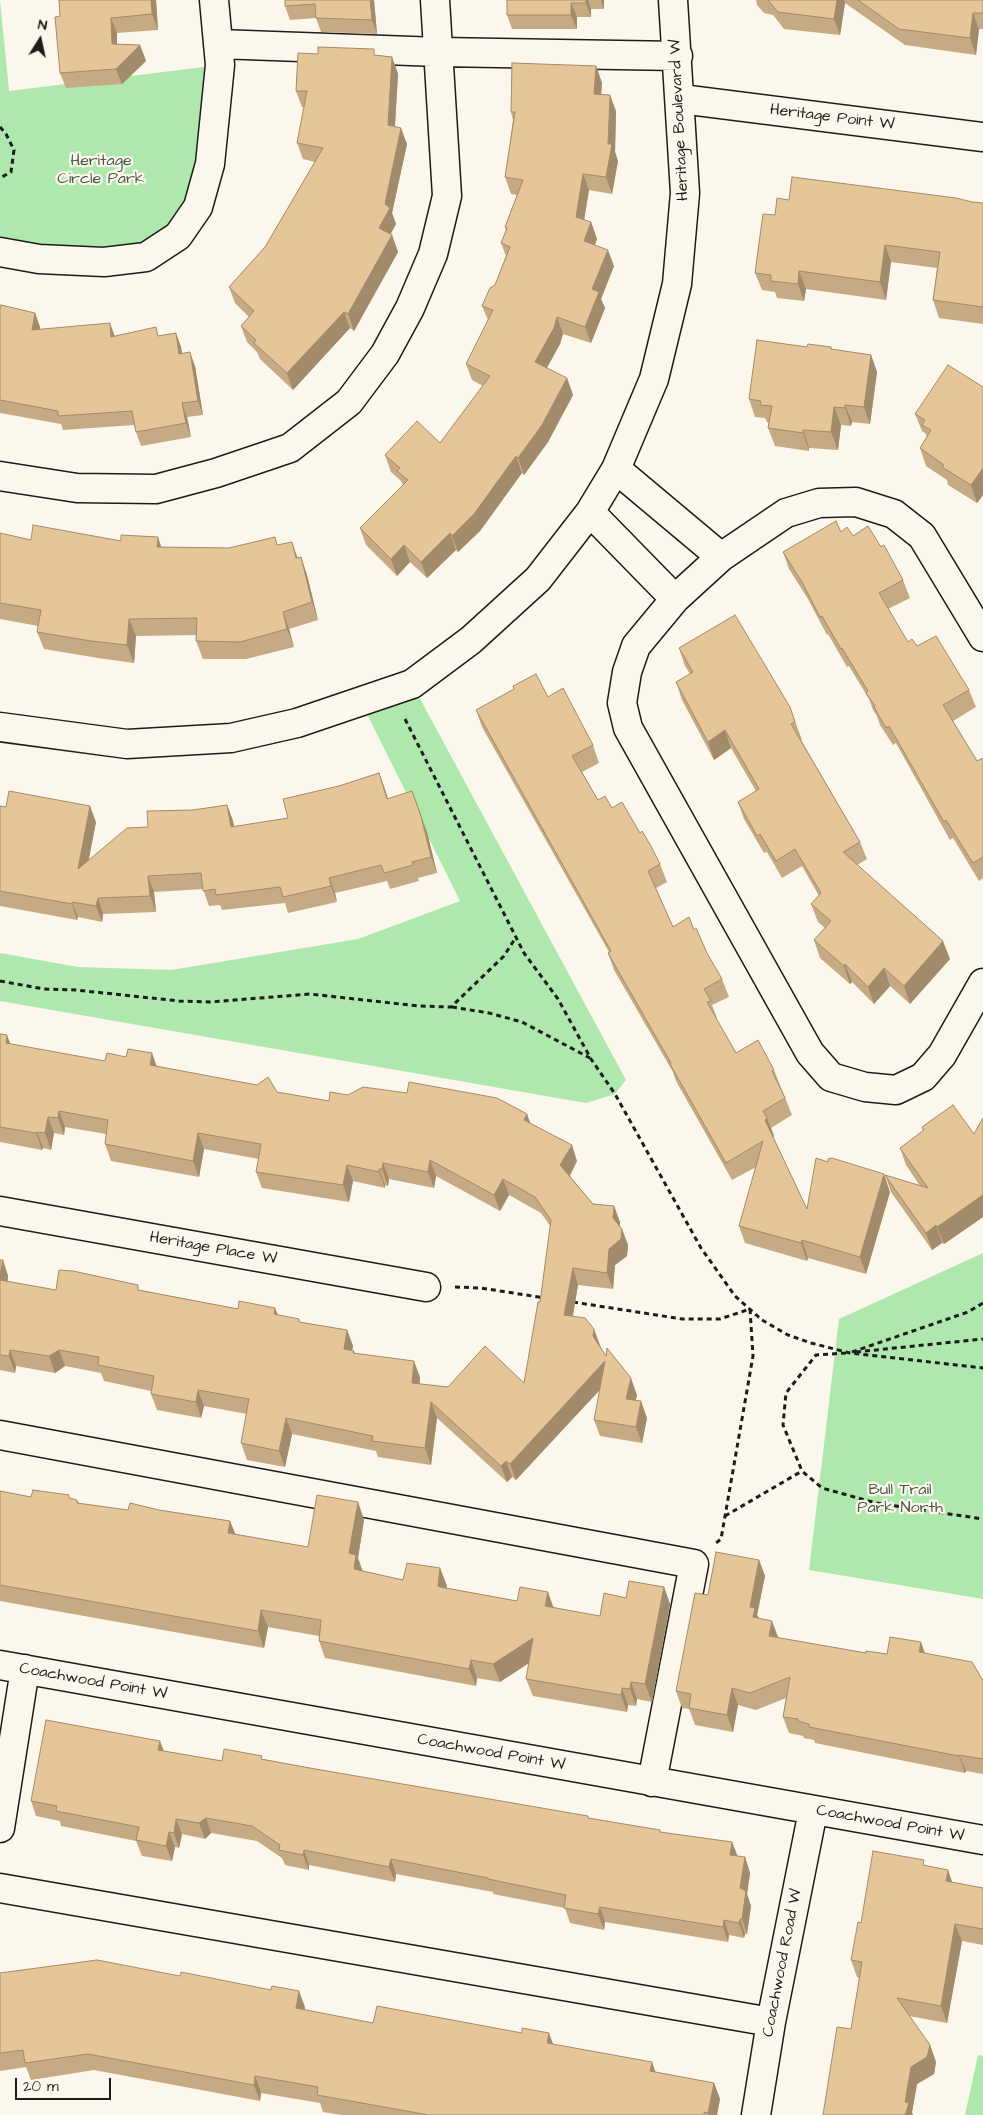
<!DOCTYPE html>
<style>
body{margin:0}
#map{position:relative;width:983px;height:2115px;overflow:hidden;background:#fbf7ec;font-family:"Architects Daughter",sans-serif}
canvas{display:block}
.north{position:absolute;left:15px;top:15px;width:50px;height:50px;-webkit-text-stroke:4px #fbf7ec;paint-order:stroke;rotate:10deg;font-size:14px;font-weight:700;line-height:20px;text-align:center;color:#1c1c1c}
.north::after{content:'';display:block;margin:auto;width:18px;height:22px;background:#1c1c1c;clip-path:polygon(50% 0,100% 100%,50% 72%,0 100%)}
.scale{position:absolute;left:15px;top:2078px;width:96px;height:22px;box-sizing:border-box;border:2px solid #1c1c1c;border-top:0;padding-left:6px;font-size:15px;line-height:18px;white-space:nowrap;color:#1c1c1c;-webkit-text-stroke:4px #fbf7ec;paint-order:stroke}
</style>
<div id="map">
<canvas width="983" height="2115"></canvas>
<div class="north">N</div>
<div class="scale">20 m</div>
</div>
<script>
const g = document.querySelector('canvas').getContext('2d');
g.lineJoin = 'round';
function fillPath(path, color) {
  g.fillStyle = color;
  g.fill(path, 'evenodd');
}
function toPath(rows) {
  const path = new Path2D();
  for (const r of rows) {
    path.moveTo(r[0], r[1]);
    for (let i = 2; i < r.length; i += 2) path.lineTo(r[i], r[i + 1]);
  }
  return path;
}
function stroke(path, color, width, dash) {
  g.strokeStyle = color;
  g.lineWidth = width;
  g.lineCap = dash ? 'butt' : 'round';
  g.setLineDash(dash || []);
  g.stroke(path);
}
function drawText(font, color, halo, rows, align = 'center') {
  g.font = font + ' "Architects Daughter",sans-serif';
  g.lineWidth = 4.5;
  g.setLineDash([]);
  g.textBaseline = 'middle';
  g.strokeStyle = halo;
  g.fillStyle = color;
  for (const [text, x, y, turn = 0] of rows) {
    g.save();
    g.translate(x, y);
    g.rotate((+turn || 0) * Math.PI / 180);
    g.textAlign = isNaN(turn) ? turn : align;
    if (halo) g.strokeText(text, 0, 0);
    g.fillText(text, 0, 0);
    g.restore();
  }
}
fillPath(toPath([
 [0,0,9,91,220,65,198,207,146,257,0,252],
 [412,684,626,1080,615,1094,586,1103,0,1001,0,953,78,967,171,970,358,939,460,901,361,702],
 [983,1253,983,1599,809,1570,839,1319],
 [978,2055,983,2056,983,2115,965,2115]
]), '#aee8ac');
const minor = toPath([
 [218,44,439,52,678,56],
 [681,99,983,137],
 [0,252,39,259,104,262,146,257,178,236,198,207,210,164,220,65,214,0],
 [616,469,721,557],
 [0,476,77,488,156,489,216,473,290,448,349,402,385,354,410,308,433,254,447,196,435,0],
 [590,512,675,599],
 [983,637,922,536,894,514,856,502,819,503,786,513,721,557,675,599,636,646,627,672,622,703,628,728,810,1053,831,1077,865,1087,896,1090,923,1077,942,1055,983,983],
 [0,727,127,744,231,738,297,723,412,684,471,640,538,579,590,512,616,469,654,379,677,284,685,193,673,0],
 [0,1211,426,1287],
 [0,1435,694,1564,652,1782],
 [0,1665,983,1840],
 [0,1828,25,1669],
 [0,1888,771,2022],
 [756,2115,771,2022,813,1811]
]);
stroke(minor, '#1c1c1c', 31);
stroke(toPath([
 [0,127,6,134,14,150,11,172,0,178],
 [405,719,524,953,558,999,591,1059,615,1094,701,1248,735,1296,762,1320,788,1335,811,1343,850,1353,983,1368],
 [0,981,44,989,76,990,179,1001,210,1002,310,994,418,1006,451,1007,504,956,516,937],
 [452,1007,489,1013,522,1022,590,1058],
 [455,1287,481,1288,545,1298],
 [573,1302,682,1319,720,1319,750,1309,753,1356,721,1539,716,1543],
 [852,1352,968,1312,983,1303],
 [856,1352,983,1339],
 [846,1353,816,1355,786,1393,783,1425,802,1471,822,1488,876,1503,983,1519],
 [725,1516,802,1471]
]), '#1c1c1c', 3, [5, 4]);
stroke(minor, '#fbf7ec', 28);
fillPath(toPath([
 [59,0,156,0,158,30,117,33,117,44,140,45,146,61,122,84,66,88,60,73,60,16],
 [374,0,377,34,321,32,316,18,290,20,285,6],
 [507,0,604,0,604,9,591,9,591,17,577,17,577,29,512,29,507,15],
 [756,0,983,0,983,29,979,29,976,55,905,45,845,3,840,35,784,29,773,15,764,13,757,5],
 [318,54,376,55,392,57,398,74,395,126,407,144,392,213,396,224,390,234,392,235,398,252,354,331,350,328,293,390,260,359,257,352,247,342,241,326,249,317,235,303,229,287,265,247,315,162,303,159,297,143,304,107,302,107,296,91],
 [596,66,602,83,601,94,616,111,615,152,618,161,612,194,589,190,584,220,591,222,597,239,595,245,614,266,601,299,605,308,591,343,563,334,560,344,547,368,567,378,573,395,548,442,524,475,522,473,480,531,458,552,456,550,427,578,410,562,397,576,366,545,360,528,403,485,401,481,391,472,385,455,440,443,483,386,472,380,466,364,488,320,482,306,495,285,506,256,501,243,506,231,505,227,517,195,511,194,505,177,513,120,511,112],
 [789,200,972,202,983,203,983,324,939,318,933,300,937,268,891,262,886,300,806,289,804,301,777,298,775,292,762,290,755,273,775,215],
 [0,309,35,313,40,327,39,329,114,336,160,336,176,333,181,347,182,353,195,366,203,415,187,417,191,437,141,446,136,432,134,425,63,430,61,424,0,413],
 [807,347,831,347,832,349,871,355,877,372,870,424,852,422,851,426,841,425,838,450,809,448,809,451,775,446,768,428,769,423,767,422,765,418,755,417,749,399],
 [983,387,983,495,977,503,948,485,947,480,926,466,920,448,927,437,926,434,922,431,915,414],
 [841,532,881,547,903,580,910,598,888,609,908,642,917,646,969,690,976,707,953,721,977,761,983,758,983,878,979,881,953,838,950,840,896,743,893,745,880,725,877,716,873,710,869,699,849,666,847,667,828,634,827,635,808,599,789,569,783,552],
 [0,533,31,540,121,541,161,547,229,548,278,545,298,558,301,557,307,575,318,620,289,629,294,647,246,659,203,659,196,641,196,635,136,636,134,663,98,658,44,649,37,632,38,626,0,619],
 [679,648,790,707,802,740,801,740,860,842,867,859,857,865,950,959,910,1004,890,986,874,1004,852,982,850,984,820,958,814,940,825,928,818,922,811,904,819,896,802,866,782,878,767,852,764,853,744,819,738,802,756,791,731,748,714,760,682,700,676,682,690,674,685,666],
 [513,686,548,697,593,745,599,763,582,772,598,800,612,808,640,833,660,864,667,882,656,888,673,927,694,930,722,979,729,997,712,1005,717,1018,716,1019,736,1053,774,1070,792,1115,771,1128,774,1136,773,1137,807,1209,890,1192,866,1274,808,1258,807,1261,745,1243,739,1226,756,1167,732,1180,676,1081,673,1072,614,970,608,953,609,952,482,727,476,710,514,690],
 [379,773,388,799,427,832,437,873,418,878,419,881,390,889,387,881,335,893,337,902,288,913,285,903,222,910,220,905,209,906,203,889,154,892,156,912,103,914,102,922,78,917,77,920,0,906,0,806,96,822,88,860,148,827,193,810,227,805,233,821,234,827,288,818,339,786],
 [0,1034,10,1044,105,1061,157,1066,277,1092,329,1101,348,1095,527,1114,530,1123,577,1161,570,1176,593,1204,614,1206,620,1222,620,1226,628,1245,627,1256,615,1265,613,1289,578,1285,573,1316,600,1345,600,1346,606,1356,637,1395,636,1400,647,1418,642,1443,600,1436,594,1420,600,1389,516,1480,512,1477,507,1482,437,1418,431,1465,378,1457,376,1451,292,1434,285,1467,247,1460,241,1443,247,1414,204,1406,201,1418,157,1410,151,1394,151,1391,104,1381,101,1373,65,1366,55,1373,16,1366,15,1373,0,1370,0,1260,3,1260,8,1276,8,1282,56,1290,140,1290,238,1309,275,1308,278,1315,300,1322,347,1330,353,1346,352,1350,354,1351,355,1353,420,1377,420,1384,448,1387,524,1383,540,1302,551,1227,541,1213,509,1195,500,1211,436,1176,434,1188,389,1179,388,1186,385,1185,385,1188,353,1181,349,1202,262,1188,256,1172,259,1159,204,1149,199,1177,111,1161,105,1144,106,1134,65,1127,64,1135,54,1133,51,1150,43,1148,42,1150,0,1142],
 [983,1118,983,1217,944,1244,942,1243,932,1250,891,1192,885,1175,920,1186,906,1165,900,1148,923,1131,922,1127,974,1134],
 [0,1491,31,1497,70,1498,77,1500,79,1503,128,1510,159,1510,230,1521,235,1534,308,1547,358,1502,364,1520,358,1558,362,1571,403,1580,440,1568,447,1586,446,1588,600,1616,626,1598,664,1587,670,1604,652,1702,637,1699,636,1706,628,1705,627,1712,533,1696,526,1679,529,1662,500,1682,477,1678,476,1686,325,1658,319,1641,319,1636,268,1627,264,1648,0,1601],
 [759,1560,765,1576,757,1615,759,1618,778,1638,866,1653,887,1654,924,1653,983,1679,983,1774,966,1771,965,1773,815,1743,814,1740,804,1738,803,1736,789,1733,783,1717,786,1698,756,1710,738,1705,733,1732,695,1725,689,1709,682,1708,676,1691,708,1595],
 [160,1741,164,1751,222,1761,263,1759,304,1767,589,1818,661,1832,732,1842,737,1856,745,1857,750,1873,747,1894,751,1906,747,1934,745,1934,744,1938,729,1935,728,1942,605,1922,604,1930,570,1923,565,1908,493,1894,493,1892,396,1874,395,1882,309,1865,309,1870,285,1865,282,1858,257,1841,211,1833,205,1839,182,1834,179,1848,175,1847,172,1861,142,1856,136,1841,61,1826,60,1821,36,1816,31,1801],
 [926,1866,952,1883,983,1888,983,1945,962,1941,947,2023,909,2016,930,2045,936,2062,934,2074,917,2084,912,2112,859,1978,857,1977,851,1960,861,1923],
 [0,1973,305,2007,305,2010,373,2023,553,2044,655,2072,714,2083,720,2099,717,2115,342,2115,323,2112,320,2103,261,2093,260,2101,94,2070,31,2080,26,2067,0,2071]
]), '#c6aa83');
fillPath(toPath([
 [151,0,156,0,158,30,152,14],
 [370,0,374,0,377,34,372,20],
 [586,0,588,0,591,9,591,17,586,3],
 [601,0,604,0,604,9],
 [837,0,844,0,845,3,840,35,834,19],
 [571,3,577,17,577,29,571,15],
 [973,13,979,29,976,55,970,38],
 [111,18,117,33,117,59,112,44],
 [140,45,146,61,122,84,116,69],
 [392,57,398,74,394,141,388,125],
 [596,66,602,83,600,111,594,94],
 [610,95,616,111,615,152,618,161,612,194,606,177],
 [401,128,407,144,392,213,396,224,385,245,379,228],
 [583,174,589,190,582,233,576,217],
 [591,222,597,239,590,257,584,241],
 [392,235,398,252,354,331,348,314],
 [885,245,891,262,886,300,880,282],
 [608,250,614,266,601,299,605,308,591,343,585,327,592,289],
 [799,271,806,289,804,301,798,284],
 [344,312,350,328,293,390,287,373],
 [35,313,40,327,37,344,32,330],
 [557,317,563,334,560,344,541,378,535,362],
 [110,323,115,337,111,337],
 [176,333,181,347,184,367,179,354],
 [190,352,195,366,203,415,198,401],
 [871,355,877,372,870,424,864,407],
 [567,378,573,395,548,442,524,475,518,458],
 [182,403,187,417,191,437,186,423],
 [845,405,852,422,851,426,845,408],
 [834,407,841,425,838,450,831,432],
 [803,430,809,448,809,451,803,433],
 [516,456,522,473,480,531,458,552,452,536],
 [983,468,983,495,977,503,971,485],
 [450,533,456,550,427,578,421,562],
 [158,537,164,555,157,547],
 [292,542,298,559,296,558],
 [404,545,410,562,397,576,391,559],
 [301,557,307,575,318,620,312,602],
 [283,612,289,629,294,647,287,629],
 [129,619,136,636,134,663,127,645],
 [725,730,731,748,714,760,708,742],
 [379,773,385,789,393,815,387,799],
 [412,791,427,832,437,873,431,857],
 [227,805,233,821,237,843,231,827],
 [90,806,96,822,84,885,78,869],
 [148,876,154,892,156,912,150,896],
 [329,878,335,893,337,902,331,886],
 [98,898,103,914,102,922,96,906],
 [72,902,78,917,77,920,72,904],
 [943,941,950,959,910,1004,904,986],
 [845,964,852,982,850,984,844,966],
 [884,968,890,986,874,1004,868,987],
 [7,1035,13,1051,6,1043],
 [152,1053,158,1070,150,1065],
 [59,1111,65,1127,64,1135,58,1118],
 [527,1114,533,1131,524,1120],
 [48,1117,54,1133,51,1150,45,1133],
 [767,1118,774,1136,771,1138,765,1120],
 [37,1132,43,1148,42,1150,36,1133],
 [198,1133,204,1149,199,1177,193,1161],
 [572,1145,577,1161,566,1182,560,1165],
 [430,1160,436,1176,434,1188,428,1172],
 [383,1163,389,1179,388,1186,382,1169],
 [347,1165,353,1181,349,1202,343,1185],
 [379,1169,385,1185,385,1188,379,1172],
 [884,1174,890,1192,866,1274,860,1257],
 [503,1179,509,1195,500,1211,494,1195],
 [983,1195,983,1217,944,1244,937,1227],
 [614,1206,620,1222,619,1235,613,1218],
 [936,1225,942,1243,932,1250,926,1233],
 [622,1229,628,1245,627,1256,615,1265,613,1289,607,1273,609,1249],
 [802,1240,808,1258,807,1261,801,1243],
 [3,1260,8,1276,5,1296,0,1282,0,1275],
 [573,1268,578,1285,570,1331,564,1315],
 [275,1308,281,1324,274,1314],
 [594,1329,600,1345,599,1352,593,1336],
 [347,1330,353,1346,349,1365,344,1349],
 [10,1350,16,1366,15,1373,9,1356],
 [59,1350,65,1366,55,1373,49,1356],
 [414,1361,420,1377,418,1399,412,1383],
 [605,1361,611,1378,516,1480,510,1464],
 [631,1378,637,1395,632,1415,626,1399],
 [198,1390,204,1406,201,1418,196,1402],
 [641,1401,647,1418,642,1443,636,1427],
 [431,1402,437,1418,431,1465,425,1448],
 [286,1418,292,1434,285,1467,279,1451],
 [506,1461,512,1477,507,1482,501,1466],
 [358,1502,364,1520,358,1558,363,1572,354,1569,349,1553],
 [230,1521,237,1538,228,1533],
 [759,1560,765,1576,757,1615,761,1625,759,1634,750,1607],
 [440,1568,447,1586,444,1603,438,1586],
 [664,1587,670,1604,652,1702,645,1684],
 [548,1592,554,1609,545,1606],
 [261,1610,268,1627,264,1648,258,1631],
 [772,1621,778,1637,775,1653,769,1636],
 [533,1638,540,1656,500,1682,493,1664],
 [921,1642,927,1659,919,1652],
 [471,1660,477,1678,476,1686,469,1669],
 [631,1682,637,1699,636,1706,630,1689],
 [622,1688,628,1705,627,1712,621,1695],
 [732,1688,738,1705,733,1732,727,1715],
 [160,1741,165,1756,158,1750],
 [959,1755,966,1771,965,1773,959,1756],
 [206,1818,211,1833,205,1839,199,1823],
 [176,1819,182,1834,179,1848,174,1833],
 [169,1832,175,1847,172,1861,166,1846],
 [732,1842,738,1857,730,1855],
 [304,1850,309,1865,309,1870,303,1855],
 [745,1857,750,1873,747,1894,751,1906,747,1934,742,1919,740,1888],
 [391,1859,396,1874,395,1882,389,1867],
 [948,1870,954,1887,946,1881],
 [600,1907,605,1922,604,1930,598,1914],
 [740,1919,745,1934,744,1938,739,1923],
 [724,1920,729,1935,728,1942,723,1927],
 [955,1924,962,1941,947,2023,941,2006],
 [299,1991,305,2007,302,2024,296,2008],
 [549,2033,555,2049,547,2043],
 [930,2045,936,2062,934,2074,917,2084,912,2112,913,2115,905,2115,905,2102,911,2067],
 [652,2062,658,2079,650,2071],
 [255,2076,261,2093,260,2101,254,2085],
 [714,2083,720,2099,717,2115,709,2115,708,2113]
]), '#a18b6a');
const building = toPath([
 [59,0,151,0,152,14,111,18,112,44,140,45,116,69,60,73,55,17,60,16,59,0],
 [285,0,370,0,372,20,316,18,315,4,285,6,285,0],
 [507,0,586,0,586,3,571,3,571,15,507,15,507,0],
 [768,0,837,0,834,19,778,12,768,0],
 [858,0,983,0,983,13,973,13,970,38,899,29,858,0],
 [318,47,374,49,374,55,392,57,388,125,401,128,385,204,390,208,379,228,392,235,348,314,344,312,287,373,254,343,256,340,241,326,254,311,229,287,265,247,323,148,297,143,307,91,296,91,298,53,318,54,318,47],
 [512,63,596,66,594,94,610,95,608,144,612,144,606,177,583,174,576,217,591,222,584,241,608,250,592,289,599,292,585,327,557,317,554,328,535,362,567,378,542,425,518,458,516,456,474,514,452,536,450,533,421,562,404,545,391,559,360,528,408,480,397,471,400,468,385,455,417,421,440,443,490,376,466,364,493,310,482,306,490,288,495,285,510,247,501,243,507,228,505,227,523,180,505,177,515,112,511,112,512,63],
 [792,177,956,198,972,202,983,203,983,307,933,300,940,252,885,245,880,282,799,271,798,284,771,281,771,275,755,273,763,214,775,215,777,198,789,200,792,177],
 [1,305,35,313,32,330,110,323,111,337,156,327,158,336,176,333,179,354,190,352,198,401,182,403,186,423,136,432,132,411,58,416,58,411,0,400,0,309,1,305],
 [757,340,807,347,808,344,831,347,831,349,871,355,864,407,845,405,845,408,834,407,831,432,803,430,803,433,768,428,772,406,760,405,761,401,749,399,757,340],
 [948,365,983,387,983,468,971,485,942,467,944,465,920,448,931,430,922,425,925,420,915,414,948,365],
 [836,521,841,532,847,527,853,536,868,526,881,547,884,545,903,580,879,593,908,642,912,639,917,646,936,636,969,690,943,705,977,761,983,758,983,857,973,863,946,820,944,822,889,726,886,728,874,707,875,706,866,693,868,691,842,648,841,649,822,616,820,617,802,582,783,552,836,521],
 [33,525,121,541,121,535,158,537,157,547,229,548,275,537,277,545,292,542,296,558,301,557,312,602,283,612,287,629,240,642,196,641,197,618,129,619,127,645,91,641,37,632,41,610,0,603,0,533,31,540,33,525],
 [735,615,790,707,795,722,791,724,860,842,843,852,943,941,904,986,884,968,868,987,845,964,844,966,814,940,831,921,811,904,821,893,795,849,776,861,760,834,757,836,738,802,759,789,725,730,708,742,676,682,693,672,679,648,735,615],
 [536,674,548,697,563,688,593,745,572,756,598,800,605,796,612,808,622,802,640,833,642,831,651,846,660,864,648,871,673,927,689,917,694,930,696,928,707,953,722,979,704,989,711,1001,707,1002,736,1053,758,1040,774,1070,772,1071,785,1098,763,1111,767,1118,765,1120,807,1209,816,1158,828,1162,828,1159,832,1158,884,1174,860,1257,802,1240,801,1243,739,1226,763,1141,726,1163,670,1064,671,1063,608,953,611,951,476,710,514,689,513,686,536,674],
 [379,773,387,799,412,791,421,816,431,857,412,862,413,865,384,873,381,865,329,878,331,886,283,897,280,887,216,895,215,889,203,891,201,873,148,876,150,896,98,898,96,906,72,902,72,904,0,891,0,806,6,807,9,791,90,806,78,869,127,828,148,827,147,811,193,810,227,805,231,827,288,818,283,799,339,786,379,773],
 [0,1034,7,1035,6,1043,105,1061,107,1053,126,1057,128,1049,152,1053,150,1065,257,1085,268,1077,277,1092,329,1101,330,1092,348,1095,363,1087,407,1093,409,1082,497,1098,527,1114,524,1120,572,1145,560,1165,593,1204,614,1206,613,1218,622,1229,621,1239,609,1249,607,1273,573,1268,564,1315,585,1318,594,1329,593,1336,606,1356,607,1348,631,1378,626,1399,641,1401,636,1427,594,1420,605,1361,510,1464,506,1461,501,1466,431,1402,425,1448,372,1441,373,1436,286,1418,279,1451,241,1443,249,1399,198,1390,196,1402,151,1394,154,1376,98,1365,99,1357,59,1350,49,1356,10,1350,9,1356,0,1355,0,1280,56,1290,59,1270,73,1271,138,1285,138,1290,238,1309,239,1301,275,1308,274,1314,299,1319,299,1322,347,1330,344,1349,354,1351,353,1353,414,1361,412,1383,448,1387,485,1346,524,1383,538,1302,540,1302,551,1220,535,1197,503,1179,494,1195,430,1160,428,1172,383,1163,382,1169,379,1169,379,1172,347,1165,343,1185,256,1172,261,1144,198,1133,193,1161,105,1144,108,1120,59,1111,58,1118,48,1117,45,1133,37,1132,36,1133,0,1127,0,1034],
 [953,1105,974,1134,983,1118,983,1195,937,1227,936,1225,926,1233,885,1175,928,1188,900,1148,924,1130,922,1127,953,1105],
 [0,1260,3,1260,0,1275,0,1260],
 [33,1490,69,1495,69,1498,77,1500,77,1503,128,1510,130,1503,159,1510,230,1521,228,1533,308,1547,317,1495,358,1502,349,1553,356,1555,354,1569,403,1580,407,1563,440,1568,438,1586,440,1587,517,1601,520,1587,548,1592,545,1606,600,1616,604,1593,626,1598,629,1581,664,1587,645,1684,631,1682,630,1689,622,1688,621,1695,526,1679,533,1638,493,1664,471,1660,469,1669,319,1641,321,1620,261,1610,258,1631,0,1585,0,1491,31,1497,33,1490],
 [716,1552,759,1560,750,1607,755,1608,753,1617,772,1621,769,1636,866,1653,866,1651,887,1654,890,1637,921,1642,919,1652,972,1662,982,1679,983,1679,983,1759,959,1755,959,1756,809,1727,809,1724,798,1721,798,1719,783,1717,790,1677,750,1693,732,1688,727,1715,689,1708,691,1694,676,1691,695,1593,708,1595,716,1552],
 [46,1720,160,1741,158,1750,222,1761,224,1749,262,1756,261,1759,304,1767,588,1816,588,1818,660,1830,660,1832,732,1842,730,1855,745,1857,740,1888,746,1891,742,1919,740,1919,739,1923,724,1920,723,1927,600,1907,598,1914,564,1908,566,1895,488,1879,488,1878,391,1859,389,1867,304,1850,303,1855,279,1850,280,1845,252,1826,206,1818,199,1823,176,1819,174,1833,169,1832,166,1846,136,1840,139,1827,56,1811,57,1806,31,1801,46,1720],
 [873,1851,924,1860,923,1865,948,1870,946,1881,983,1888,983,1929,955,1924,941,2006,897,1998,930,2045,927,2057,911,2067,905,2102,909,2103,905,2115,823,2115,837,2027,851,2029,862,1962,851,1960,858,1922,861,1923,873,1851],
 [97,1960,180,1976,181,1972,271,1990,272,1986,299,1991,296,2008,373,2023,377,2006,522,2033,522,2028,549,2033,547,2043,652,2062,650,2071,714,2083,708,2113,704,2112,704,2115,429,2115,317,2095,318,2087,255,2076,254,2085,88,2054,25,2063,23,2050,0,2053,0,1973,97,1960]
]);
fillPath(building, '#e6c698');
stroke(building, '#a18b6a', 1);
drawText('16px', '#1c1c1c', '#fbf7ec', [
 ["Heritage Point W",832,118,7],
 ["Heritage Boulevard W",680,120,-93],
 ["Heritage Place W",213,1249,10],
 ["Coachwood Point W",93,1682,10],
 ["Coachwood Point W",491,1753,10],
 ["Coachwood Point W",890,1824,10],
 ["Coachwood Road W",783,1963,-79]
]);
drawText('16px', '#485947', '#fbf7ec', [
 ["Heritage",101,162],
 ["Circle Park",101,180],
 ["Bull Trail",900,1491],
 ["Park North",900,1509]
]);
</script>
